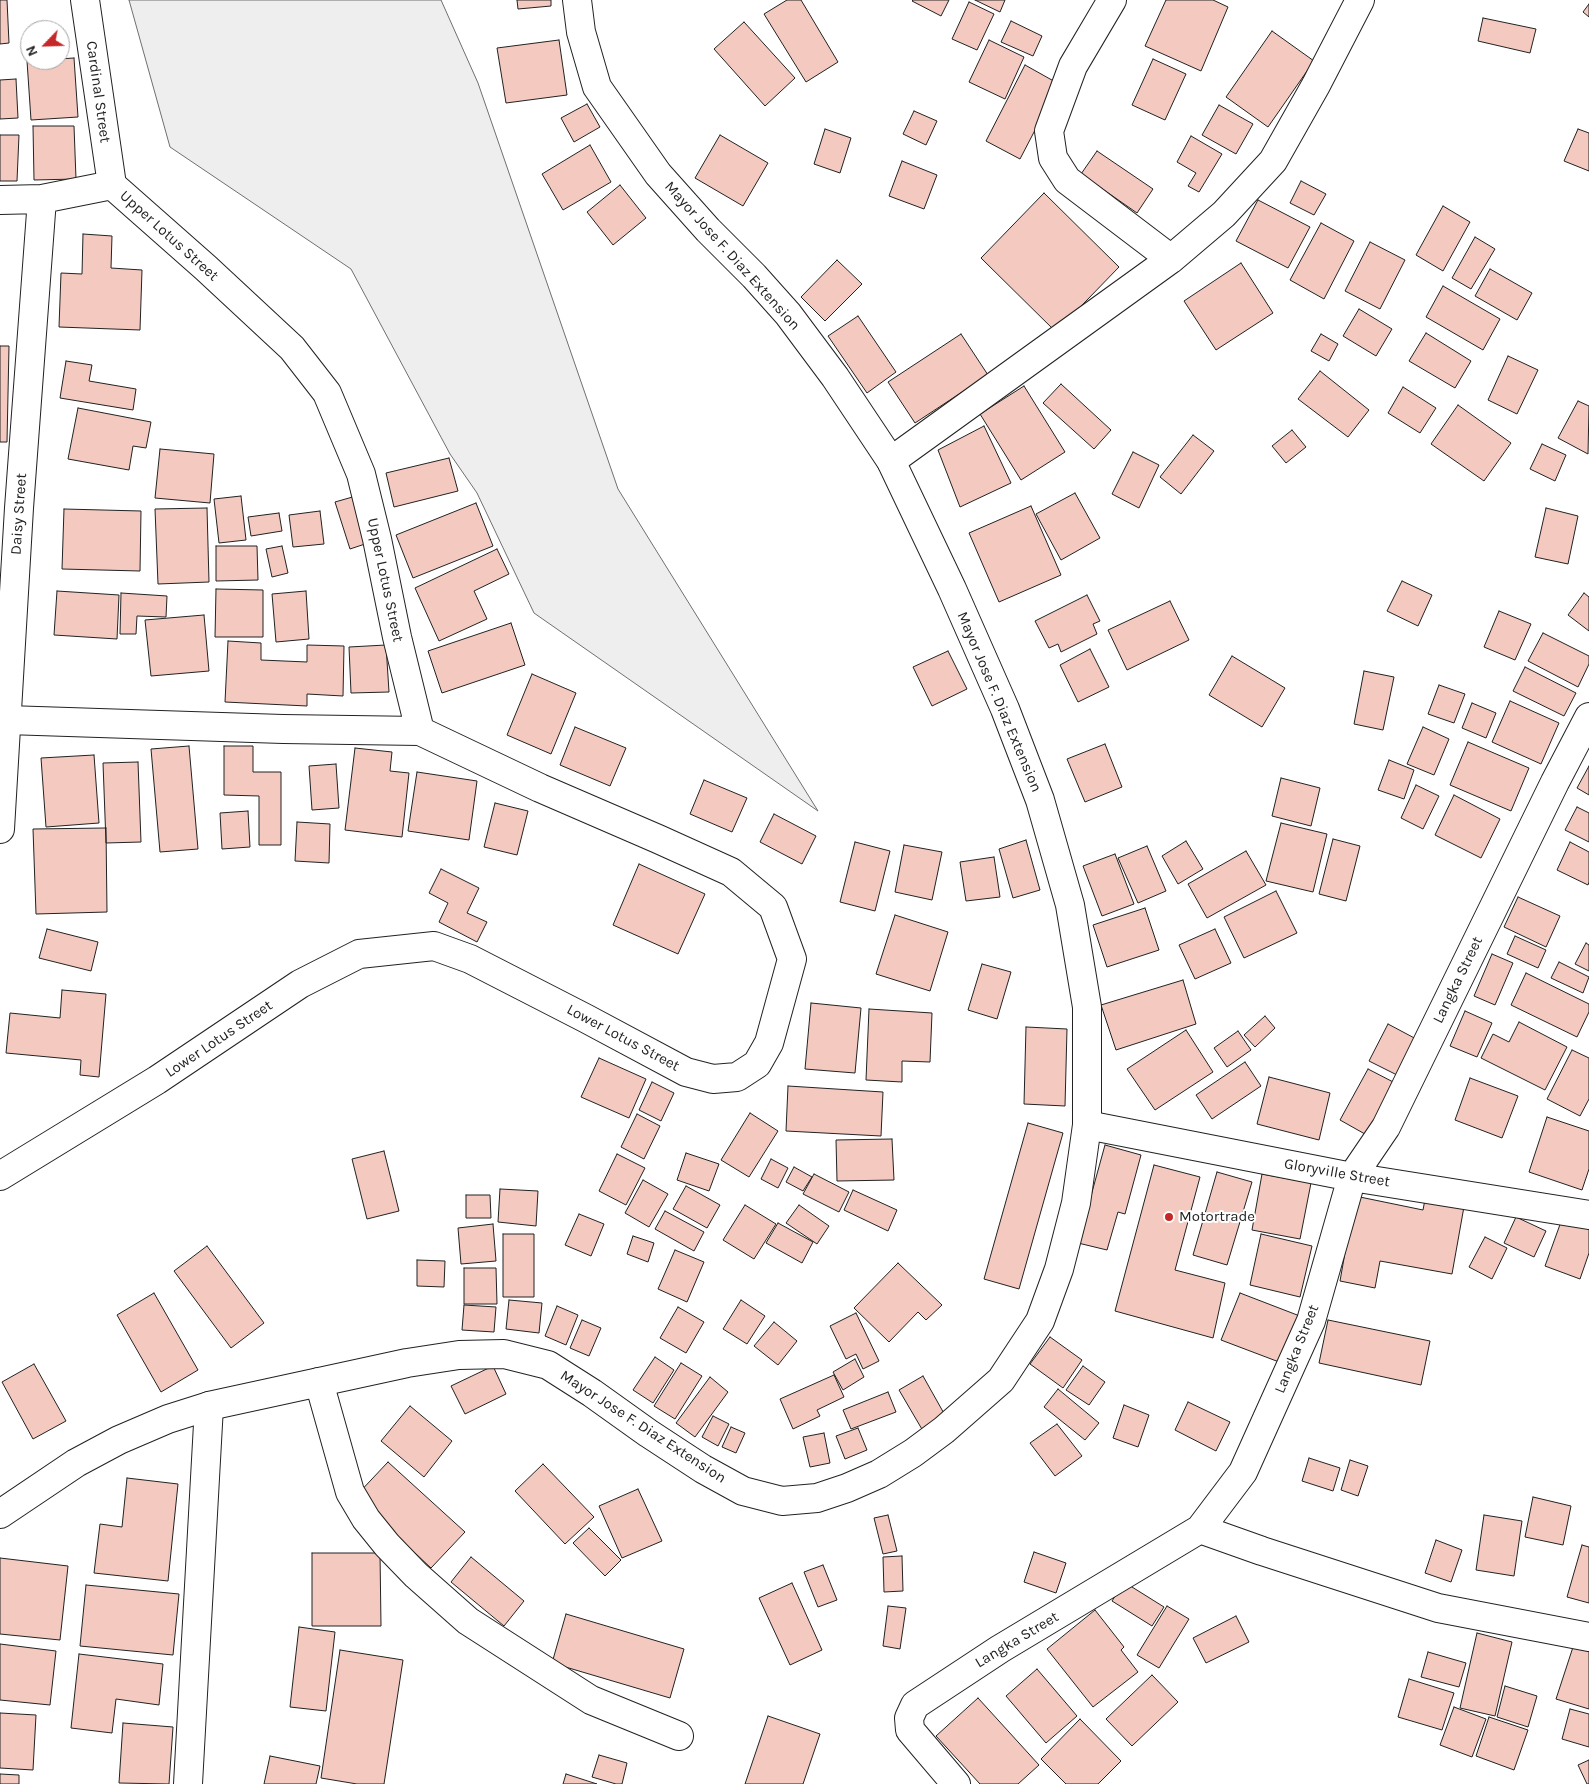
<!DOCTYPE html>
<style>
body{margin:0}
#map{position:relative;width:1589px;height:1784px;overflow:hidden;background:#fff;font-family:Karla,sans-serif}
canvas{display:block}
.north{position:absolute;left:20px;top:20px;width:50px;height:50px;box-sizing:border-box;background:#fff;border:1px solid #a7a7a7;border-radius:50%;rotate:246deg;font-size:14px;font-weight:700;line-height:20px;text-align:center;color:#222}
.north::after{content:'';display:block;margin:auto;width:18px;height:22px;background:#c62828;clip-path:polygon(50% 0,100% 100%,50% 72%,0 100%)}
</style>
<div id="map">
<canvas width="1589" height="1784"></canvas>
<div class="north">N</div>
</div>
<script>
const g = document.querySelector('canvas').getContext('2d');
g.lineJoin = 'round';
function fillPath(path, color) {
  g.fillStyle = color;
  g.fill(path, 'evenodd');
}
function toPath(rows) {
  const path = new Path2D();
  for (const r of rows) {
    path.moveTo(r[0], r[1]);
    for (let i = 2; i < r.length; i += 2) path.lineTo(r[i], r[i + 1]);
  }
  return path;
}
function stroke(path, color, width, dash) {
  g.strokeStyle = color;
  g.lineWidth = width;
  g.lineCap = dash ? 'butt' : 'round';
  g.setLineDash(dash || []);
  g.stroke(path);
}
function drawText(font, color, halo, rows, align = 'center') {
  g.font = font + ' Karla,sans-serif';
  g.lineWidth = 4;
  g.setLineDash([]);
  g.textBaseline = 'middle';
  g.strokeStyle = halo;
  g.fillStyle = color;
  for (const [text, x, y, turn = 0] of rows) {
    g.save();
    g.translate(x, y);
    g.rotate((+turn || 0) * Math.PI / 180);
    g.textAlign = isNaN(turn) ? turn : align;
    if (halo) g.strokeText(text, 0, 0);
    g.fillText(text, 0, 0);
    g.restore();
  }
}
const green = toPath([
 [129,0,441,0,478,83,618,489,818,811,534,613,477,493,450,454,351,269,170,147,129,0]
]);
fillPath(green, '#eee');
stroke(green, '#6f6f6f', 1);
const building = toPath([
 [0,0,7,0,9,43,0,44,0,0],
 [517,0,551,0,551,6,518,9,517,0],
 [787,0,801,0,838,62,806,82,764,14,787,0],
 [913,0,949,0,941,16,912,1,913,0],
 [975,0,1005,0,1000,12,975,0],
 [1166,0,1213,0,1228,7,1201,71,1145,46,1166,0],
 [969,2,994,14,977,50,952,39,969,2],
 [1589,4,1589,17,1583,12,1589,4],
 [1483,18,1536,29,1530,53,1478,41,1483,18],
 [1011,21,1042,36,1033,56,1001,42,1011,21],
 [744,22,795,78,765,106,714,49,744,22],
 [1272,31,1314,61,1268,127,1226,97,1272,31],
 [559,40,567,95,506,103,497,48,559,40],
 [989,40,1024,57,1005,99,969,82,989,40],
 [74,58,78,117,31,120,27,61,74,58],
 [1153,59,1186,74,1165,120,1132,105,1153,59],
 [1025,65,1059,84,1020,159,986,141,1025,65],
 [16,79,18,118,0,119,0,80,16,79],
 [587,104,600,127,574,142,561,118,587,104],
 [1219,105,1253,124,1236,154,1202,135,1219,105],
 [914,111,937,121,926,145,903,134,914,111],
 [33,126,74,126,76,179,34,180,33,126],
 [825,129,851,138,840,173,814,164,825,129],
 [1578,129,1589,133,1589,171,1564,161,1578,129],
 [0,135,19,135,17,181,0,181,0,135],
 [720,135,768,163,743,206,695,178,720,135],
 [1191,136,1222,154,1199,192,1188,186,1196,173,1177,162,1191,136],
 [590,145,611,182,563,210,542,174,590,145],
 [1097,151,1153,189,1137,213,1081,174,1097,151],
 [902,161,937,175,924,209,889,196,902,161],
 [1301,181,1326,194,1314,215,1290,203,1301,181],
 [620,185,646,218,613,245,587,212,620,185],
 [1044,193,1119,267,1056,332,981,258,1044,193],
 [1258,200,1310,227,1288,268,1236,241,1258,200],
 [1443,206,1470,222,1443,271,1416,255,1443,206],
 [1321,223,1354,241,1324,299,1290,280,1321,223],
 [83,234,112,236,111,268,142,270,140,330,59,327,61,273,82,274,83,234],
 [1475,237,1495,249,1471,289,1452,278,1475,237],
 [1370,242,1405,260,1380,309,1345,291,1370,242],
 [837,260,862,284,825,321,801,297,837,260],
 [1241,263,1273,313,1216,350,1184,301,1241,263],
 [1490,269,1532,293,1517,320,1475,296,1490,269],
 [1443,286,1500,319,1483,350,1426,317,1443,286],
 [1359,309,1392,329,1376,356,1343,336,1359,309],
 [858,316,896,372,867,393,828,336,858,316],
 [1426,333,1471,361,1455,388,1409,361,1426,333],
 [961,334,988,375,915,423,888,382,961,334],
 [1321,334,1338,344,1329,361,1311,351,1321,334],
 [0,346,9,346,7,442,0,442,0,346],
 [1508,356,1538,370,1517,414,1488,400,1508,356],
 [66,361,92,365,89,381,136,389,133,410,60,398,66,361],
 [1320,371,1369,410,1348,437,1298,399,1320,371],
 [1061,384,1111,430,1094,449,1043,403,1061,384],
 [1024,386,1065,452,1021,480,980,414,1024,386],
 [1403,387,1436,408,1420,433,1388,413,1403,387],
 [1578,401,1589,406,1588,454,1558,438,1578,401],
 [1458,405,1511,443,1484,481,1431,444,1458,405],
 [78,408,151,422,146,448,133,446,129,470,68,459,78,408],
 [984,426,1011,483,960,507,938,450,984,426],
 [1292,430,1306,447,1286,463,1272,446,1292,430],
 [1193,435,1214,451,1181,494,1160,477,1193,435],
 [1542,444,1566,455,1555,481,1530,469,1542,444],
 [160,449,214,454,210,503,155,498,160,449],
 [1133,452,1159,465,1139,508,1112,494,1133,452],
 [449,458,458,491,394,507,386,473,449,458],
 [1075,493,1100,538,1061,560,1036,514,1075,493],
 [241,496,246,540,219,543,214,499,241,496],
 [356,496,371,542,350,549,335,502,356,496],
 [476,503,493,546,413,578,396,535,476,503],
 [1031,506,1061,575,999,602,969,533,1031,506],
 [207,508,209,582,158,584,155,509,207,508],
 [1546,508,1578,516,1568,564,1535,557,1546,508],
 [64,509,141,511,140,571,62,569,64,509],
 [320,511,324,544,293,547,289,515,320,511],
 [279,513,282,531,251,536,248,517,279,513],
 [216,546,257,546,258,580,216,581,216,546],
 [282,546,288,573,272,577,266,549,282,546],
 [497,549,509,574,474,591,487,619,439,641,415,588,497,549],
 [1402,581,1432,595,1418,626,1387,611,1402,581],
 [216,589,263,590,263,637,215,637,216,589],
 [57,591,119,595,117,639,54,635,57,591],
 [306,591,309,639,276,642,272,594,306,591],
 [121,593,167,596,166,617,137,616,136,634,120,634,121,593],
 [1584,593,1589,597,1589,631,1568,615,1584,593],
 [1087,595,1100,621,1093,624,1097,634,1061,652,1058,644,1049,648,1035,621,1087,595],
 [1170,601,1189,640,1127,670,1108,630,1170,601],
 [1499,611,1531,624,1515,660,1484,647,1499,611],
 [204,615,209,671,151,676,145,620,204,615],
 [511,623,525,665,442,693,428,651,511,623],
 [1543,633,1589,656,1589,664,1578,687,1528,661,1543,633],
 [228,641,261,643,261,660,307,662,307,645,344,646,343,696,307,694,307,706,225,702,228,641],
 [386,645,389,692,351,693,349,647,386,645],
 [1090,649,1109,687,1078,702,1060,665,1090,649],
 [948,651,967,689,932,706,913,667,948,651],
 [1232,656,1285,688,1262,727,1209,695,1232,656],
 [1525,667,1576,693,1564,716,1513,691,1525,667],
 [1364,671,1394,677,1383,730,1354,724,1364,671],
 [532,674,576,693,551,754,507,735,532,674],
 [1439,685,1465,694,1454,723,1428,714,1439,685],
 [1510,701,1559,723,1541,764,1492,742,1510,701],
 [1472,703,1496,713,1486,738,1462,728,1472,703],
 [575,727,626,748,610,786,560,765,575,727],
 [1423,727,1449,739,1434,775,1407,764,1423,727],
 [1468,742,1529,768,1511,811,1450,785,1468,742],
 [1105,744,1122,787,1085,802,1067,759,1105,744],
 [189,746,198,849,160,852,151,749,189,746],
 [224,746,253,746,253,772,281,772,281,845,259,845,259,796,224,795,224,746],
 [355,748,392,752,390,771,409,773,402,837,345,830,355,748],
 [94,755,99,823,46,827,41,758,94,755],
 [1389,760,1414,770,1404,799,1378,790,1389,760],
 [138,762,141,842,106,843,103,763,138,762],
 [336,764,339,808,312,810,309,766,336,764],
 [1589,766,1589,795,1577,788,1589,766],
 [417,772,477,781,469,840,408,831,417,772],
 [1281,778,1320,788,1311,826,1272,816,1281,778],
 [704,780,747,798,732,832,690,814,704,780],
 [1416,785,1439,796,1423,829,1401,818,1416,785],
 [1454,795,1500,819,1481,858,1435,835,1454,795],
 [495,803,528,811,517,855,484,847,495,803],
 [1577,807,1589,813,1589,842,1565,830,1577,807],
 [248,811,250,847,222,849,220,813,248,811],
 [774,814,816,836,802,864,760,842,774,814],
 [297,822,330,824,329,863,295,861,297,822],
 [1281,823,1327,834,1313,892,1266,881,1281,823],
 [106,828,107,912,36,914,33,829,106,828],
 [1333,839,1360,846,1346,901,1319,894,1333,839],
 [1026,840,1040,890,1013,898,999,849,1026,840],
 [1186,841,1203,869,1178,884,1162,856,1186,841],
 [855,842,890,851,875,911,840,902,855,842],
 [1570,842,1589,852,1589,882,1588,885,1557,870,1570,842],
 [904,845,942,852,932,900,895,892,904,845],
 [1147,846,1166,891,1138,903,1118,858,1147,846],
 [1246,851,1266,885,1207,918,1188,884,1246,851],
 [1115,854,1134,904,1102,916,1083,866,1115,854],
 [994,857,1000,897,966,901,960,862,994,857],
 [639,864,705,894,678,954,613,925,639,864],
 [441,869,479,888,467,913,487,922,477,942,439,922,448,903,429,893,441,869],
 [1276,891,1297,933,1244,958,1224,917,1276,891],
 [1518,897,1560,916,1546,947,1504,927,1518,897],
 [1145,908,1159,950,1107,967,1093,925,1145,908],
 [895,915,948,932,930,991,876,974,895,915],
 [47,929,98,942,91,971,39,958,47,929],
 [1215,929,1231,963,1195,979,1179,945,1215,929],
 [1515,936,1546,950,1538,968,1507,954,1515,936],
 [1586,943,1589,945,1589,971,1575,964,1586,943],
 [1492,954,1513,963,1495,1005,1474,996,1492,954],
 [1559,962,1589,977,1583,993,1551,978,1559,962],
 [982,964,1011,972,997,1019,968,1010,982,964],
 [1526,973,1589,1004,1589,1012,1577,1037,1511,1005,1526,973],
 [1183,980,1196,1024,1116,1050,1101,1005,1183,980],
 [62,990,106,994,99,1077,80,1075,81,1060,6,1053,10,1013,60,1018,62,990],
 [811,1003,861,1008,855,1073,805,1069,811,1003],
 [869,1009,932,1013,930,1062,902,1061,902,1082,866,1080,869,1009],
 [1465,1011,1492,1023,1477,1057,1450,1046,1465,1011],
 [1265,1016,1275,1028,1255,1047,1244,1035,1265,1016],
 [1519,1022,1567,1047,1545,1090,1481,1058,1493,1034,1509,1042,1519,1022],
 [1388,1024,1420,1041,1401,1077,1369,1061,1388,1024],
 [1026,1027,1067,1029,1065,1106,1024,1104,1026,1027],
 [1186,1030,1213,1072,1155,1110,1127,1069,1186,1030],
 [1238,1031,1251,1050,1227,1067,1214,1048,1238,1031],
 [1572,1050,1589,1058,1589,1099,1580,1116,1547,1099,1572,1050],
 [599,1058,646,1079,629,1118,581,1097,599,1058],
 [1245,1062,1261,1086,1212,1119,1196,1095,1245,1062],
 [1368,1069,1399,1085,1372,1138,1340,1120,1368,1069],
 [1269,1077,1330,1093,1319,1140,1257,1124,1269,1077],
 [1470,1078,1518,1096,1502,1138,1455,1120,1470,1078],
 [652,1082,674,1093,661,1121,639,1110,652,1082],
 [788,1086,883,1092,881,1136,786,1131,788,1086],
 [750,1113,778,1131,749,1177,721,1160,750,1113],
 [637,1114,660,1126,644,1159,621,1147,637,1114],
 [1547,1117,1589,1131,1589,1169,1582,1190,1529,1172,1547,1117],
 [1028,1123,1063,1133,1019,1289,984,1279,1028,1123],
 [892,1139,894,1180,837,1181,836,1140,892,1139],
 [1105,1145,1141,1155,1125,1214,1118,1212,1107,1250,1078,1243,1105,1145],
 [384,1151,399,1211,367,1219,352,1159,384,1151],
 [686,1153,719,1164,709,1191,677,1180,686,1153],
 [617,1154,645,1168,626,1205,599,1191,617,1154],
 [771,1159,788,1168,778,1188,761,1179,771,1159],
 [1154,1165,1200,1177,1175,1270,1225,1283,1213,1338,1115,1311,1154,1165],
 [794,1167,812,1177,803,1191,786,1182,794,1167],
 [1217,1172,1252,1182,1227,1265,1193,1255,1217,1172],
 [814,1174,849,1192,839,1212,803,1194,814,1174],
 [1262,1174,1311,1183,1300,1239,1252,1230,1262,1174],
 [643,1180,668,1194,649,1227,625,1213,643,1180],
 [686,1186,720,1205,707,1228,673,1209,686,1186],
 [500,1189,538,1191,536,1226,498,1222,500,1189],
 [853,1190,897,1210,888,1231,844,1210,853,1190],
 [1426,1194,1465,1201,1452,1274,1380,1261,1375,1288,1340,1281,1355,1196,1423,1210,1426,1194],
 [466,1195,490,1195,491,1218,466,1218,466,1195],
 [745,1205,776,1224,754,1259,723,1240,745,1205],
 [799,1205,829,1226,817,1244,786,1223,799,1205],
 [665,1211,704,1232,694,1251,655,1229,665,1211],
 [579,1214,604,1224,591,1256,565,1245,579,1214],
 [1516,1217,1546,1231,1534,1257,1504,1243,1516,1217],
 [1562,1219,1589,1229,1589,1253,1580,1279,1545,1266,1562,1219],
 [778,1223,813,1242,802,1263,766,1243,778,1223],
 [493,1224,496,1261,461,1264,458,1228,493,1224],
 [503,1234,534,1234,534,1297,503,1297,503,1234],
 [1261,1234,1312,1246,1300,1297,1250,1285,1261,1234],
 [633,1236,654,1243,648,1262,627,1254,633,1236],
 [1485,1237,1507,1248,1492,1279,1469,1267,1485,1237],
 [207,1246,264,1323,231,1348,174,1271,207,1246],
 [675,1250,704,1262,687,1302,658,1289,675,1250],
 [417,1260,445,1261,444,1287,417,1286,417,1260],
 [898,1263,942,1305,926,1320,918,1312,889,1342,854,1308,898,1263],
 [464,1268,496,1268,497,1304,464,1304,464,1268],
 [154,1293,198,1370,161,1392,117,1315,154,1293],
 [1240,1293,1305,1318,1287,1365,1221,1340,1240,1293],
 [509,1300,542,1303,539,1333,506,1329,509,1300],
 [741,1300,765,1316,747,1344,723,1329,741,1300],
 [464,1305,496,1307,494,1332,462,1330,464,1305],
 [557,1306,578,1315,566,1345,545,1336,557,1306],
 [678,1307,704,1322,686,1353,660,1338,678,1307],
 [856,1313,879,1361,863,1369,856,1354,846,1359,830,1326,856,1313],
 [582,1320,601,1328,589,1356,570,1348,582,1320],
 [1328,1320,1430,1341,1421,1385,1319,1363,1328,1320],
 [774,1322,797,1341,778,1365,754,1346,774,1322],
 [1050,1337,1082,1360,1063,1388,1030,1364,1050,1337],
 [655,1357,674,1370,653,1403,633,1390,655,1357],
 [855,1359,864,1377,843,1390,833,1372,855,1359],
 [681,1363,702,1376,675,1419,654,1406,681,1363],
 [34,1364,66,1421,33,1439,2,1382,34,1364],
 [493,1366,506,1394,465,1414,451,1386,493,1366],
 [1083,1366,1105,1382,1089,1405,1066,1390,1083,1366],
 [834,1375,844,1397,817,1410,820,1416,793,1429,780,1399,834,1375],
 [923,1376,946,1417,923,1431,899,1390,923,1376],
 [710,1377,728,1392,695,1437,676,1423,710,1377],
 [1058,1389,1099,1423,1085,1440,1044,1407,1058,1389],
 [888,1392,896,1412,851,1429,843,1410,888,1392],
 [1188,1402,1230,1422,1216,1451,1175,1430,1188,1402],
 [1124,1405,1149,1415,1138,1447,1113,1438,1124,1405],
 [410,1406,452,1441,424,1477,381,1441,410,1406],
 [713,1416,729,1424,718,1446,702,1437,713,1416],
 [1057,1424,1082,1456,1055,1476,1030,1443,1057,1424],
 [731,1427,745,1433,736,1453,722,1447,731,1427],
 [858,1428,867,1450,845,1459,836,1436,858,1428],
 [824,1433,830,1463,810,1467,803,1437,824,1433],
 [1309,1458,1340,1468,1333,1491,1302,1481,1309,1458],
 [1350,1460,1368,1466,1358,1496,1341,1490,1350,1460],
 [388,1462,465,1532,431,1568,355,1497,388,1462],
 [543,1464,594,1517,565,1544,515,1491,543,1464],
 [127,1478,178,1484,168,1581,94,1573,100,1524,122,1527,127,1478],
 [638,1489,662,1541,622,1558,599,1506,638,1489],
 [1533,1497,1571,1506,1563,1545,1525,1537,1533,1497],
 [888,1515,897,1551,883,1554,874,1518,888,1515],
 [1484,1515,1522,1521,1514,1576,1476,1570,1484,1515],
 [589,1528,621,1560,605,1576,573,1543,589,1528],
 [1436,1540,1462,1550,1451,1582,1425,1573,1436,1540],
 [1582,1545,1589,1547,1589,1603,1567,1597,1582,1545],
 [1034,1552,1066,1563,1056,1593,1024,1582,1034,1552],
 [312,1553,380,1553,381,1626,312,1626,312,1553],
 [902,1556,903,1591,884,1592,883,1557,902,1556],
 [471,1557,524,1601,504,1626,451,1582,471,1557],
 [0,1558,68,1566,60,1640,0,1634,0,1558],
 [823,1565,837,1600,818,1607,804,1572,823,1565],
 [1124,1582,1164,1607,1152,1626,1112,1601,1124,1582],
 [792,1583,822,1650,790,1665,759,1598,792,1583],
 [86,1585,179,1594,173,1655,80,1646,86,1585],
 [888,1606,906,1608,900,1649,883,1646,888,1606],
 [1167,1606,1189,1619,1159,1668,1137,1655,1167,1606],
 [1095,1610,1124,1647,1121,1650,1138,1672,1093,1707,1047,1649,1095,1610],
 [566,1614,684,1649,670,1698,552,1663,566,1614],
 [1236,1616,1249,1642,1206,1663,1193,1638,1236,1616],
 [299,1627,335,1632,326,1711,290,1707,299,1627],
 [1477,1633,1512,1642,1495,1716,1460,1708,1477,1633],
 [1575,1641,1589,1646,1589,1709,1556,1699,1575,1641],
 [0,1644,56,1651,50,1705,0,1700,0,1644],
 [340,1650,403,1660,384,1784,357,1784,321,1778,340,1650],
 [1428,1652,1466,1663,1459,1687,1421,1677,1428,1652],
 [79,1654,163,1664,159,1705,116,1699,112,1733,71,1728,79,1654],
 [1037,1669,1077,1716,1046,1743,1006,1696,1037,1669],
 [1152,1675,1178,1702,1132,1746,1106,1719,1152,1675],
 [1409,1679,1454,1693,1442,1730,1398,1717,1409,1679],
 [1505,1686,1537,1696,1528,1727,1497,1717,1505,1686],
 [978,1698,1039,1765,1018,1784,980,1784,936,1736,978,1698],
 [1454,1707,1486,1719,1472,1757,1440,1745,1454,1707],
 [1570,1709,1589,1714,1589,1747,1562,1739,1570,1709],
 [0,1713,36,1715,33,1770,0,1768,0,1713],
 [768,1716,820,1734,803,1784,745,1784,768,1716],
 [1489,1717,1528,1730,1514,1770,1476,1756,1489,1717],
 [1080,1719,1121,1761,1098,1784,1066,1784,1041,1759,1080,1719],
 [123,1723,173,1727,169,1784,119,1783,123,1723],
 [599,1755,627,1763,622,1784,616,1784,592,1777,599,1755],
 [270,1756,320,1766,316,1784,264,1784,270,1756],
 [1589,1760,1589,1784,1587,1784,1578,1765,1589,1760],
 [0,1774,19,1775,19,1784,0,1784,0,1774],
 [566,1774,597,1784,563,1784,566,1774]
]);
fillPath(building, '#f3c9c0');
stroke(building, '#222', 1);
const street = toPath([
 [85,0,112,185],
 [1112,0,1073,66,1049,131,1053,158,1067,180,1171,259],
 [0,200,42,199,112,185,206,268,292,348,327,393,361,474,377,539,397,637,420,731],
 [891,461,1171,259,1224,214,1273,161,1316,85,1360,0],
 [0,829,19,508,42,199],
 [1087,1125,1352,1177,1589,1215],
 [0,1176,157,1080,300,984,359,954,434,946,470,959,585,1018,686,1072,713,1079,737,1077,757,1064,769,1043,792,959,773,907,731,872,658,839,540,788,420,731,283,729,7,720],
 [319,1382,350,1492,366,1519,387,1545,416,1575,468,1621,591,1700,679,1736],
 [1200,1529,1262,1551,1438,1608,1589,1637],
 [188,1784,209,1406],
 [956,1784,910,1730,909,1718,915,1705,1000,1649,1200,1529,1243,1472,1311,1321,1352,1177,1386,1127,1555,782,1589,717]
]);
const secondary = toPath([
 [0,1514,76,1463,119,1440,168,1419,209,1406,407,1363,459,1355,504,1354,548,1365,592,1393,648,1433,703,1469,743,1491,782,1501,817,1498,847,1488,879,1474,913,1453,944,1430,1001,1380,1040,1321,1059,1269,1076,1203,1087,1125,1087,1007,1070,905,1040,800,1005,709,952,589,891,461,835,377,788,314,754,276,708,230,658,174,597,87,581,32,577,0]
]);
stroke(street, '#222', 30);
stroke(secondary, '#222', 30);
stroke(street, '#fff', 28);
stroke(secondary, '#fff', 28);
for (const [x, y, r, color] of [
 [1169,1217,5,"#c62828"]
]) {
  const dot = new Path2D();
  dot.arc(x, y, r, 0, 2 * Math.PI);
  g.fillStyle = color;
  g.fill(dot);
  stroke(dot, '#fff', 2);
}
drawText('15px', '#222', '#fff', [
 ["Cardinal Street",98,92,82],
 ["Upper Lotus Street",169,236,42],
 ["Mayor Jose F. Diaz Extension",732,256,48],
 ["Daisy Street",19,514,-86],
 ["Upper Lotus Street",385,580,78],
 ["Mayor Jose F. Diaz Extension",999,702,67],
 ["Langka Street",1458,980,-64],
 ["Lower Lotus Street",623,1038,28],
 ["Lower Lotus Street",219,1039,-34],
 ["Gloryville Street",1337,1173,10],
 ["Langka Street",1297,1349,-68],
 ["Mayor Jose F. Diaz Extension",643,1427,33],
 ["Langka Street",1017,1640,-31]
]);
drawText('15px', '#222', '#fff', [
 ["Motortrade",1179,1217]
], 'left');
</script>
